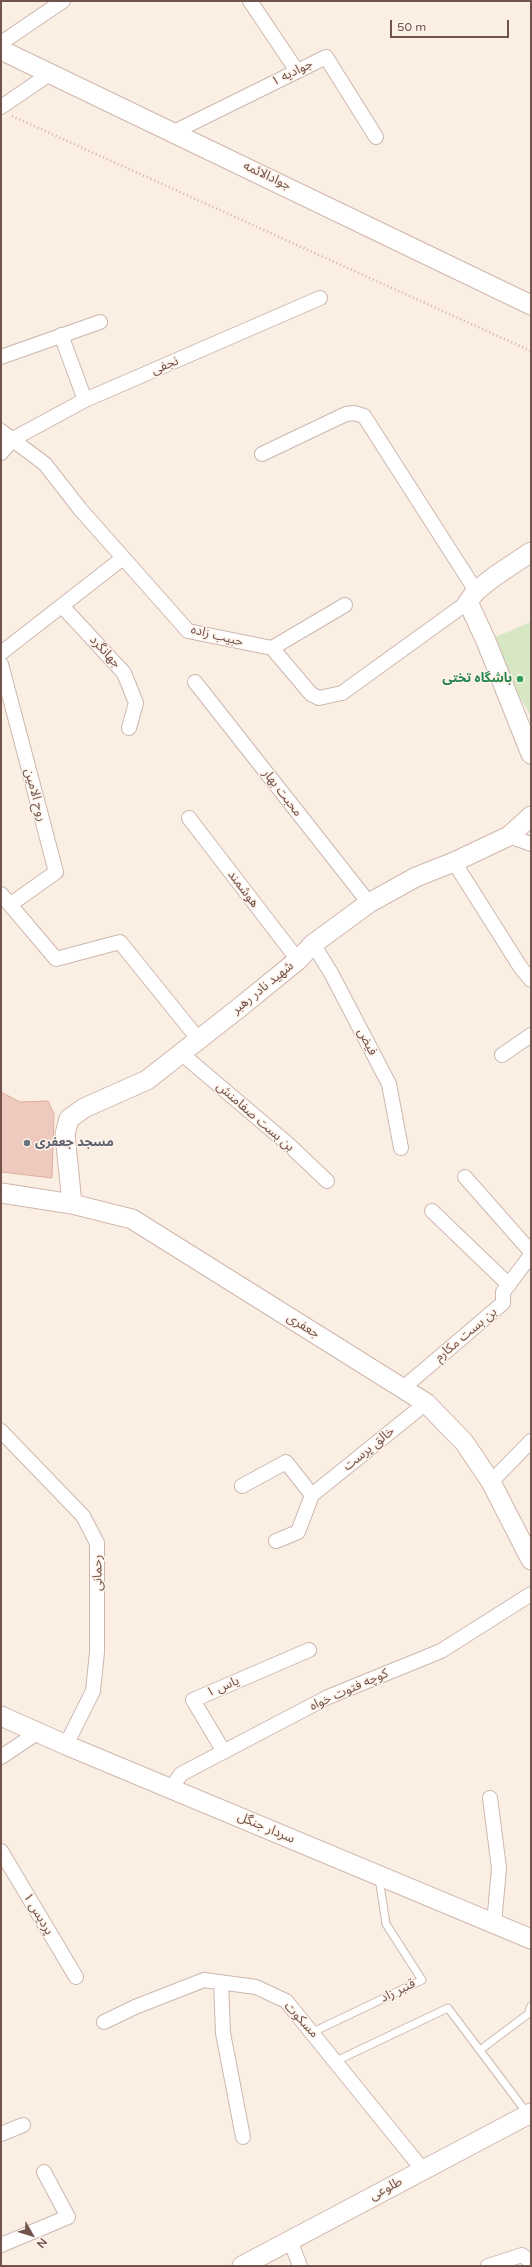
<!DOCTYPE html>
<meta charset="utf-8">
<style>
body{margin:0}
#map{position:relative;width:532px;height:2267px;overflow:hidden;background:#fbefe4;font-family:"Varela Round",sans-serif}
canvas{display:block}
.frame{position:absolute;inset:0;border:2px solid #71534c;pointer-events:none}
.north{position:absolute;left:12px;top:2215px;width:40px;height:40px;-webkit-text-stroke:3px #fef3ea;paint-order:stroke;rotate:129deg;font-size:11px;font-weight:700;line-height:16px;text-align:center;color:#71534c}
.north::after{content:'';display:block;margin:auto;width:14px;height:18px;background:#71534c;clip-path:polygon(50% 0,100% 100%,50% 72%,0 100%)}
.scale{position:absolute;left:390px;top:20px;width:119px;height:18px;box-sizing:border-box;border:2px solid #71534c;border-top:0;padding-left:5px;font-size:12px;line-height:14px;white-space:nowrap;color:#71534c;-webkit-text-stroke:3px #fef3ea;paint-order:stroke}
</style>
<div id="map">
<canvas width="532" height="2267"></canvas>
<div class="frame"></div>
<div class="north">N</div>
<div class="scale">50 m</div>
</div>
<script>
const g = document.querySelector('canvas').getContext('2d');
g.lineJoin = 'round';
function fillPath(path, color) {
  g.fillStyle = color;
  g.fill(path, 'evenodd');
}
function toPath(rows) {
  const path = new Path2D();
  for (const r of rows) {
    path.moveTo(r[0], r[1]);
    for (let i = 2; i < r.length; i += 2) path.lineTo(r[i], r[i + 1]);
  }
  return path;
}
function stroke(path, color, width, dash) {
  g.strokeStyle = color;
  g.lineWidth = width;
  g.lineCap = dash ? 'butt' : 'round';
  g.setLineDash(dash || []);
  g.stroke(path);
}
function drawText(font, color, halo, rows, align = 'center') {
  g.font = font + ' "Varela Round","Noto Sans Arabic",sans-serif';
  g.lineWidth = 3;
  g.setLineDash([]);
  g.textBaseline = 'middle';
  g.strokeStyle = halo;
  g.fillStyle = color;
  for (const [text, x, y, turn = 0] of rows) {
    g.save();
    g.translate(x, y);
    g.rotate((+turn || 0) * Math.PI / 180);
    g.textAlign = isNaN(turn) ? turn : align;
    if (halo) g.strokeText(text, 0, 0);
    g.fillText(text, 0, 0);
    g.restore();
  }
}
fillPath(toPath([
 [531,622,531,716,486,641]
]), '#d7e7c4');
const building = toPath([
 [1,1092,20,1102,48,1101,54,1114,52,1178,1,1172,1,1092]
]);
fillPath(building, '#eecabe');
stroke(building, '#e0ae9f', 1);
const lane = toPath([
 [313,2032,422,1980,386,1924,379,1878],
 [480,2050,528,2014,531,2006],
 [336,2061,448,2008,527,2113]
]);
const street = toPath([
 [250,1,297,71],
 [1,43,63,1],
 [1,107,51,73],
 [174,132,326,57,376,137],
 [61,335,85,400],
 [1,357,100,322],
 [1,431,45,464,80,509,188,631,272,648,311,694,319,698,342,693,468,602],
 [1,453,13,439,85,400,320,298],
 [262,454,346,414,354,413,364,416,476,591],
 [62,606,124,673,136,703,129,728],
 [272,648,345,605],
 [1,653,123,558],
 [1,664,56,872,11,904],
 [195,682,369,903],
 [189,818,298,960],
 [509,836,531,844],
 [454,862,521,968,531,980],
 [1,894,56,959,120,942,199,1040],
 [313,944,331,973,389,1084,401,1148],
 [182,1054,288,1144,327,1181],
 [502,1055,531,1035],
 [465,1177,531,1252],
 [432,1211,509,1285],
 [403,1388,503,1303,503,1292,531,1255],
 [1,1431,83,1516,97,1543,97,1652,93,1691,66,1745],
 [491,1482,531,1441],
 [242,1486,286,1462,312,1495,298,1532,276,1541],
 [312,1495,426,1403],
 [224,1752,193,1700,309,1650],
 [1,1757,37,1733],
 [171,1789,181,1774,328,1697,441,1651,531,1594],
 [490,1798,499,1868,494,1924],
 [1,1851,76,1977],
 [221,1982,223,2033,243,2137],
 [104,2022,135,2007,204,1980,256,1987,286,2001,423,2170],
 [1,2134,23,2125],
 [290,2240,300,2266],
 [1,2245,68,2217,44,2172],
 [488,2266,522,2255,531,2262]
]);
const secondary = toPath([
 [1,50,531,305],
 [531,552,495,576,476,591,468,602,486,641,531,754],
 [1,1193,72,1204,132,1219,426,1403,464,1442,491,1482,531,1560],
 [72,1204,65,1134,69,1119,84,1108,147,1080,239,1008,298,960,313,944,369,903,416,877,454,862,509,836,531,816],
 [1,1716,66,1745,531,1939],
 [242,2266,531,2113]
]);
stroke(lane, '#cdb7af', 9);
stroke(street, '#cdb7af', 16);
stroke(secondary, '#d0b6ac', 21);
stroke(toPath([
 [12,116,531,351]
]), '#d3ada1', 2.5, [1, 3]);
stroke(lane, '#fff', 7);
stroke(street, '#fff', 14);
stroke(secondary, '#fff', 19);
for (const [x, y, r, color] of [
 [520,679,4,"#2e9e5b"],
 [27,1143,4,"#6b7280"]
]) {
  const dot = new Path2D();
  dot.arc(x, y, r, 0, 2 * Math.PI);
  g.fillStyle = color;
  g.fill(dot);
  stroke(dot, '#fef3ea', 1.5);
}
drawText('13px', '#71534c', '#fef3ea', [
 ["جوادیه ۱",292,73,-26],
 ["جوادالائمه",267,176,25],
 ["نجفی",165,366,-23],
 ["حبیب زاده",217,636,14],
 ["جهانگرد",105,652,47],
 ["محبت بهار",282,793,52],
 ["روح الامین",35,795,75],
 ["هوشمند",243,889,53],
 ["شهید نادر رهبر",263,988,-39],
 ["فیض",367,1042,63],
 ["بن بست صفامنش",255,1117,41],
 ["جعفری",303,1326,32],
 ["بن بست مکارم",466,1335,-40],
 ["خالق پرست",369,1449,-39],
 ["رحمانی",98,1573,-91],
 ["یاس ۱",223,1687,-23],
 ["کوچه فتوت خواه",349,1690,-24],
 ["سردار جنگل",266,1828,23],
 ["پردیس ۱",38,1914,59],
 ["قنبر زاد",398,1991,-26],
 ["مسکوت",301,2020,47],
 ["طلوعی",386,2189,-28]
]);
drawText('bold 13px', '#27864d', '#fef3ea', [
 ["باشگاه تختی",512,679]
], 'right');
drawText('bold 13px', '#5b616d', '#fef3ea', [
 ["مسجد جعفری",35,1143]
], 'left');
</script>
